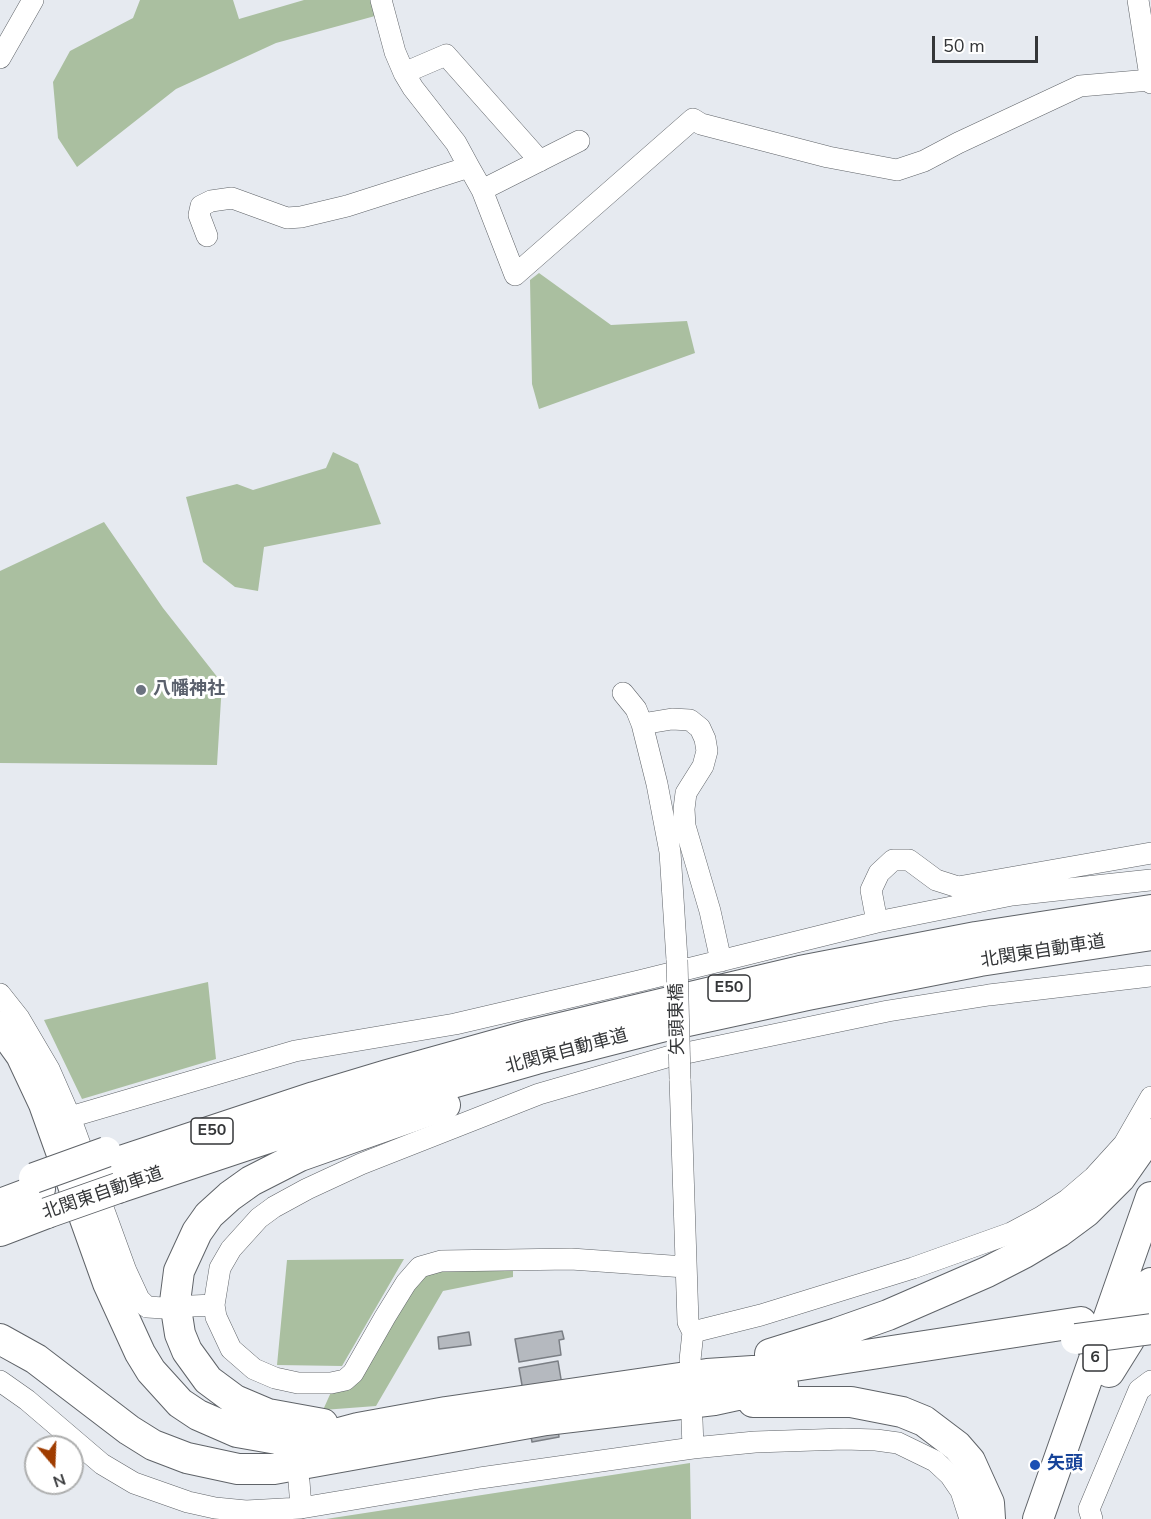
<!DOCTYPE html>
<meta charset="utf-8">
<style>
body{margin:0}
#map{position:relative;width:1151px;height:1519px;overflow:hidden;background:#e6eaf0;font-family:"Nunito Sans",sans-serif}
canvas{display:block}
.north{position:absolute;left:24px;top:1435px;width:60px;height:60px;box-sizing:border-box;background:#fff;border:2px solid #aeafaf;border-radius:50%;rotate:161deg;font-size:16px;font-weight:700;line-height:24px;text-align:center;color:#343638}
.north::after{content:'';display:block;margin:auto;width:21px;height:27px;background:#9f3c00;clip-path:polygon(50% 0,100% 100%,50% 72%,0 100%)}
.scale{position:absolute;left:932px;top:36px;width:106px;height:27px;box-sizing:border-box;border:3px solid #343638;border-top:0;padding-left:8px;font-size:18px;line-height:21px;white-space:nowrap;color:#343638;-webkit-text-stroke:4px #fff;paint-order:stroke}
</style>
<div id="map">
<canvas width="1151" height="1519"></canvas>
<div class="north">N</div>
<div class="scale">50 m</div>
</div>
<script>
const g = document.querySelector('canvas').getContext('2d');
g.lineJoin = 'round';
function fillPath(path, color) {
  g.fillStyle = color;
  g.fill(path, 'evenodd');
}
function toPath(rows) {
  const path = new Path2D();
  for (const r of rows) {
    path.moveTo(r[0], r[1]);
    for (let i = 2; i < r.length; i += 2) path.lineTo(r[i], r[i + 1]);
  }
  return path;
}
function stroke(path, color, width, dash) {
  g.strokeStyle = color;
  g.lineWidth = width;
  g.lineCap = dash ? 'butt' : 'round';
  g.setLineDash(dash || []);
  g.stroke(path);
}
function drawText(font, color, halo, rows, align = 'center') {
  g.font = font + ' "Nunito Sans","Noto Sans JP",sans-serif';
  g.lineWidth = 6;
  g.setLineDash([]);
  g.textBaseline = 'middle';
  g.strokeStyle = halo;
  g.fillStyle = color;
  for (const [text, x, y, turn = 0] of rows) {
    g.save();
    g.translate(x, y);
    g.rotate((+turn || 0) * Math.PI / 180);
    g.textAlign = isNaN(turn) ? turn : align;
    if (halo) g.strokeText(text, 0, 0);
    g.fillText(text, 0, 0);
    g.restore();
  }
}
fillPath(toPath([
 [140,0,233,0,239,19,304,0,371,0,375,16,276,43,176,89,77,167,58,138,53,82,70,51,133,18],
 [539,273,611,325,687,321,695,353,539,409,532,384,530,280],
 [333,452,358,464,381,524,264,547,258,591,235,587,203,562,186,497,237,484,253,490,326,468],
 [104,522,163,608,222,683,217,765,0,763,0,571],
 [208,982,216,1059,82,1099,44,1020],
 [404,1259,342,1366,277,1365,287,1260],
 [513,1268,513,1277,443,1291,376,1406,323,1410,332,1390,419,1279,436,1270],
 [690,1463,691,1519,326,1519]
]), '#aabfa0');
const building = toPath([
 [562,1331,564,1339,559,1340,561,1355,519,1362,515,1339,562,1331],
 [469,1332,471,1345,439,1349,438,1337,469,1332],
 [558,1361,564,1397,558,1429,559,1437,532,1442,519,1368,558,1361]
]);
fillPath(building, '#b5b9bf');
stroke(building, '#7b7f85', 1.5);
const minor = toPath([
 [381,0,395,52,404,73,413,88,456,143,469,167,482,190,515,275,693,119,701,124,828,157,897,170,924,161,958,143,1080,86,1150,80],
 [1138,0,1151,83],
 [0,58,33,0],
 [404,73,446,55,540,161],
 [482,190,579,141],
 [207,236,199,215,201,206,211,201,232,198,287,218,301,217,347,206,469,167],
 [623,693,636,709,642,724,657,784,670,852,677,960],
 [642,724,672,719,690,720,700,728,705,739,707,751,703,766,686,793,684,809,685,826,710,911,721,961],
 [877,922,871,890,879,873,893,860,909,860,936,880,958,887,1151,853],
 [0,994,19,1018,49,1069,70,1117,126,1271,139,1299,147,1307,164,1308],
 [680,1079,688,1322,693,1332,690,1360],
 [70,1117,295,1051,455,1024,639,981,877,922,1012,895,1151,880],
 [685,1267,571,1259,441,1261,420,1267,406,1283,385,1317,353,1373,345,1380,331,1383,298,1383,275,1378,254,1369,231,1349,216,1317,214,1305,220,1268,231,1249,259,1218,274,1207,307,1189,361,1164,539,1094,667,1057,888,1011,989,995,1151,976],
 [192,1306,214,1305],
 [693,1332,761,1315,913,1268,1011,1233,1041,1217,1067,1200,1094,1177,1124,1144,1151,1097],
 [0,1381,27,1400,102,1464,134,1483,188,1502,215,1508,246,1511,301,1508,480,1478,693,1448,755,1442,844,1439,876,1440,898,1443,935,1461,950,1475,961,1491,970,1519],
 [692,1420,693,1448],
 [299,1481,301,1508],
 [1092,1519,1089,1509,1139,1390,1151,1381]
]);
const highway = toPath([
 [0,1026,21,1055,44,1104,108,1283,140,1353,151,1371,180,1403,198,1415,237,1432,277,1439,317,1439,358,1428,446,1412,707,1374,768,1370,1081,1322],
 [109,1165,314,1097,387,1075,531,1035,665,1003,800,971,976,937,1151,910],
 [118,1188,322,1120,536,1059,669,1025,807,995,980,961,1151,935],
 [0,1204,40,1189],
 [0,1231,47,1213],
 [0,1339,36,1359,129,1430,153,1445,187,1458,238,1469,274,1469,546,1420,714,1400,783,1385],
 [770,1354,837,1333,888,1315,987,1272,1024,1253,1059,1232,1086,1212,1120,1178,1151,1134],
 [1109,1372,1129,1340,1151,1283],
 [753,1402,851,1402,902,1412,924,1421,957,1446,970,1461,989,1503,990,1519],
 [323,1424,268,1414,235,1400,208,1380,187,1351,180,1334,175,1302,179,1271,197,1232,209,1215,230,1196,251,1181,300,1156,445,1105],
 [1038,1519,1151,1197]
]);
stroke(minor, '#5f6368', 22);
stroke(highway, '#5f6368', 32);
stroke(minor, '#fff', 21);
stroke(highway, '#fff', 30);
const minorBridge = toPath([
 [677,960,680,1079]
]);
const highwayBridge = toPath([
 [34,1178,106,1152],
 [47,1213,118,1188],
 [1076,1339,1151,1329]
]);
stroke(minorBridge, '#5f6368', 22, []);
stroke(highwayBridge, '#5f6368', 32, []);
stroke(minorBridge, '#fff', 21);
stroke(highwayBridge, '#fff', 30);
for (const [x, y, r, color] of [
 [141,690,6,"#6b7280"],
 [1035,1465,6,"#1a4fb4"]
]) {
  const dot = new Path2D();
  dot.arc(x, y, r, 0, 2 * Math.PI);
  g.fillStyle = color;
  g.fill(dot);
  stroke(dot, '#fff', 2);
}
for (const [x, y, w] of [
 [729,988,42],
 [212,1131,42],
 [1095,1358,24]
]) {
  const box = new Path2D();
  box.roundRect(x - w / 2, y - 13, w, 26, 4.5);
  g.fillStyle = '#fff';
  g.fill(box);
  stroke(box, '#343638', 1.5);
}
drawText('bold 16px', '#343638', null, [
 ["E50",729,988],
 ["E50",212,1131],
 ["6",1095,1358]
]);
drawText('bold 18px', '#5b616d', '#fff', [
 ["八幡神社",153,690]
], 'left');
drawText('18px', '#343638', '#fff', [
 ["北関東自動車道",1043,952,-9],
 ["矢頭東橋",678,1019,-91],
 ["北関東自動車道",567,1052,-15],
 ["北関東自動車道",103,1194,-19]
]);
drawText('bold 18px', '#164399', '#fff', [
 ["矢頭",1047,1465]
], 'left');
</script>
